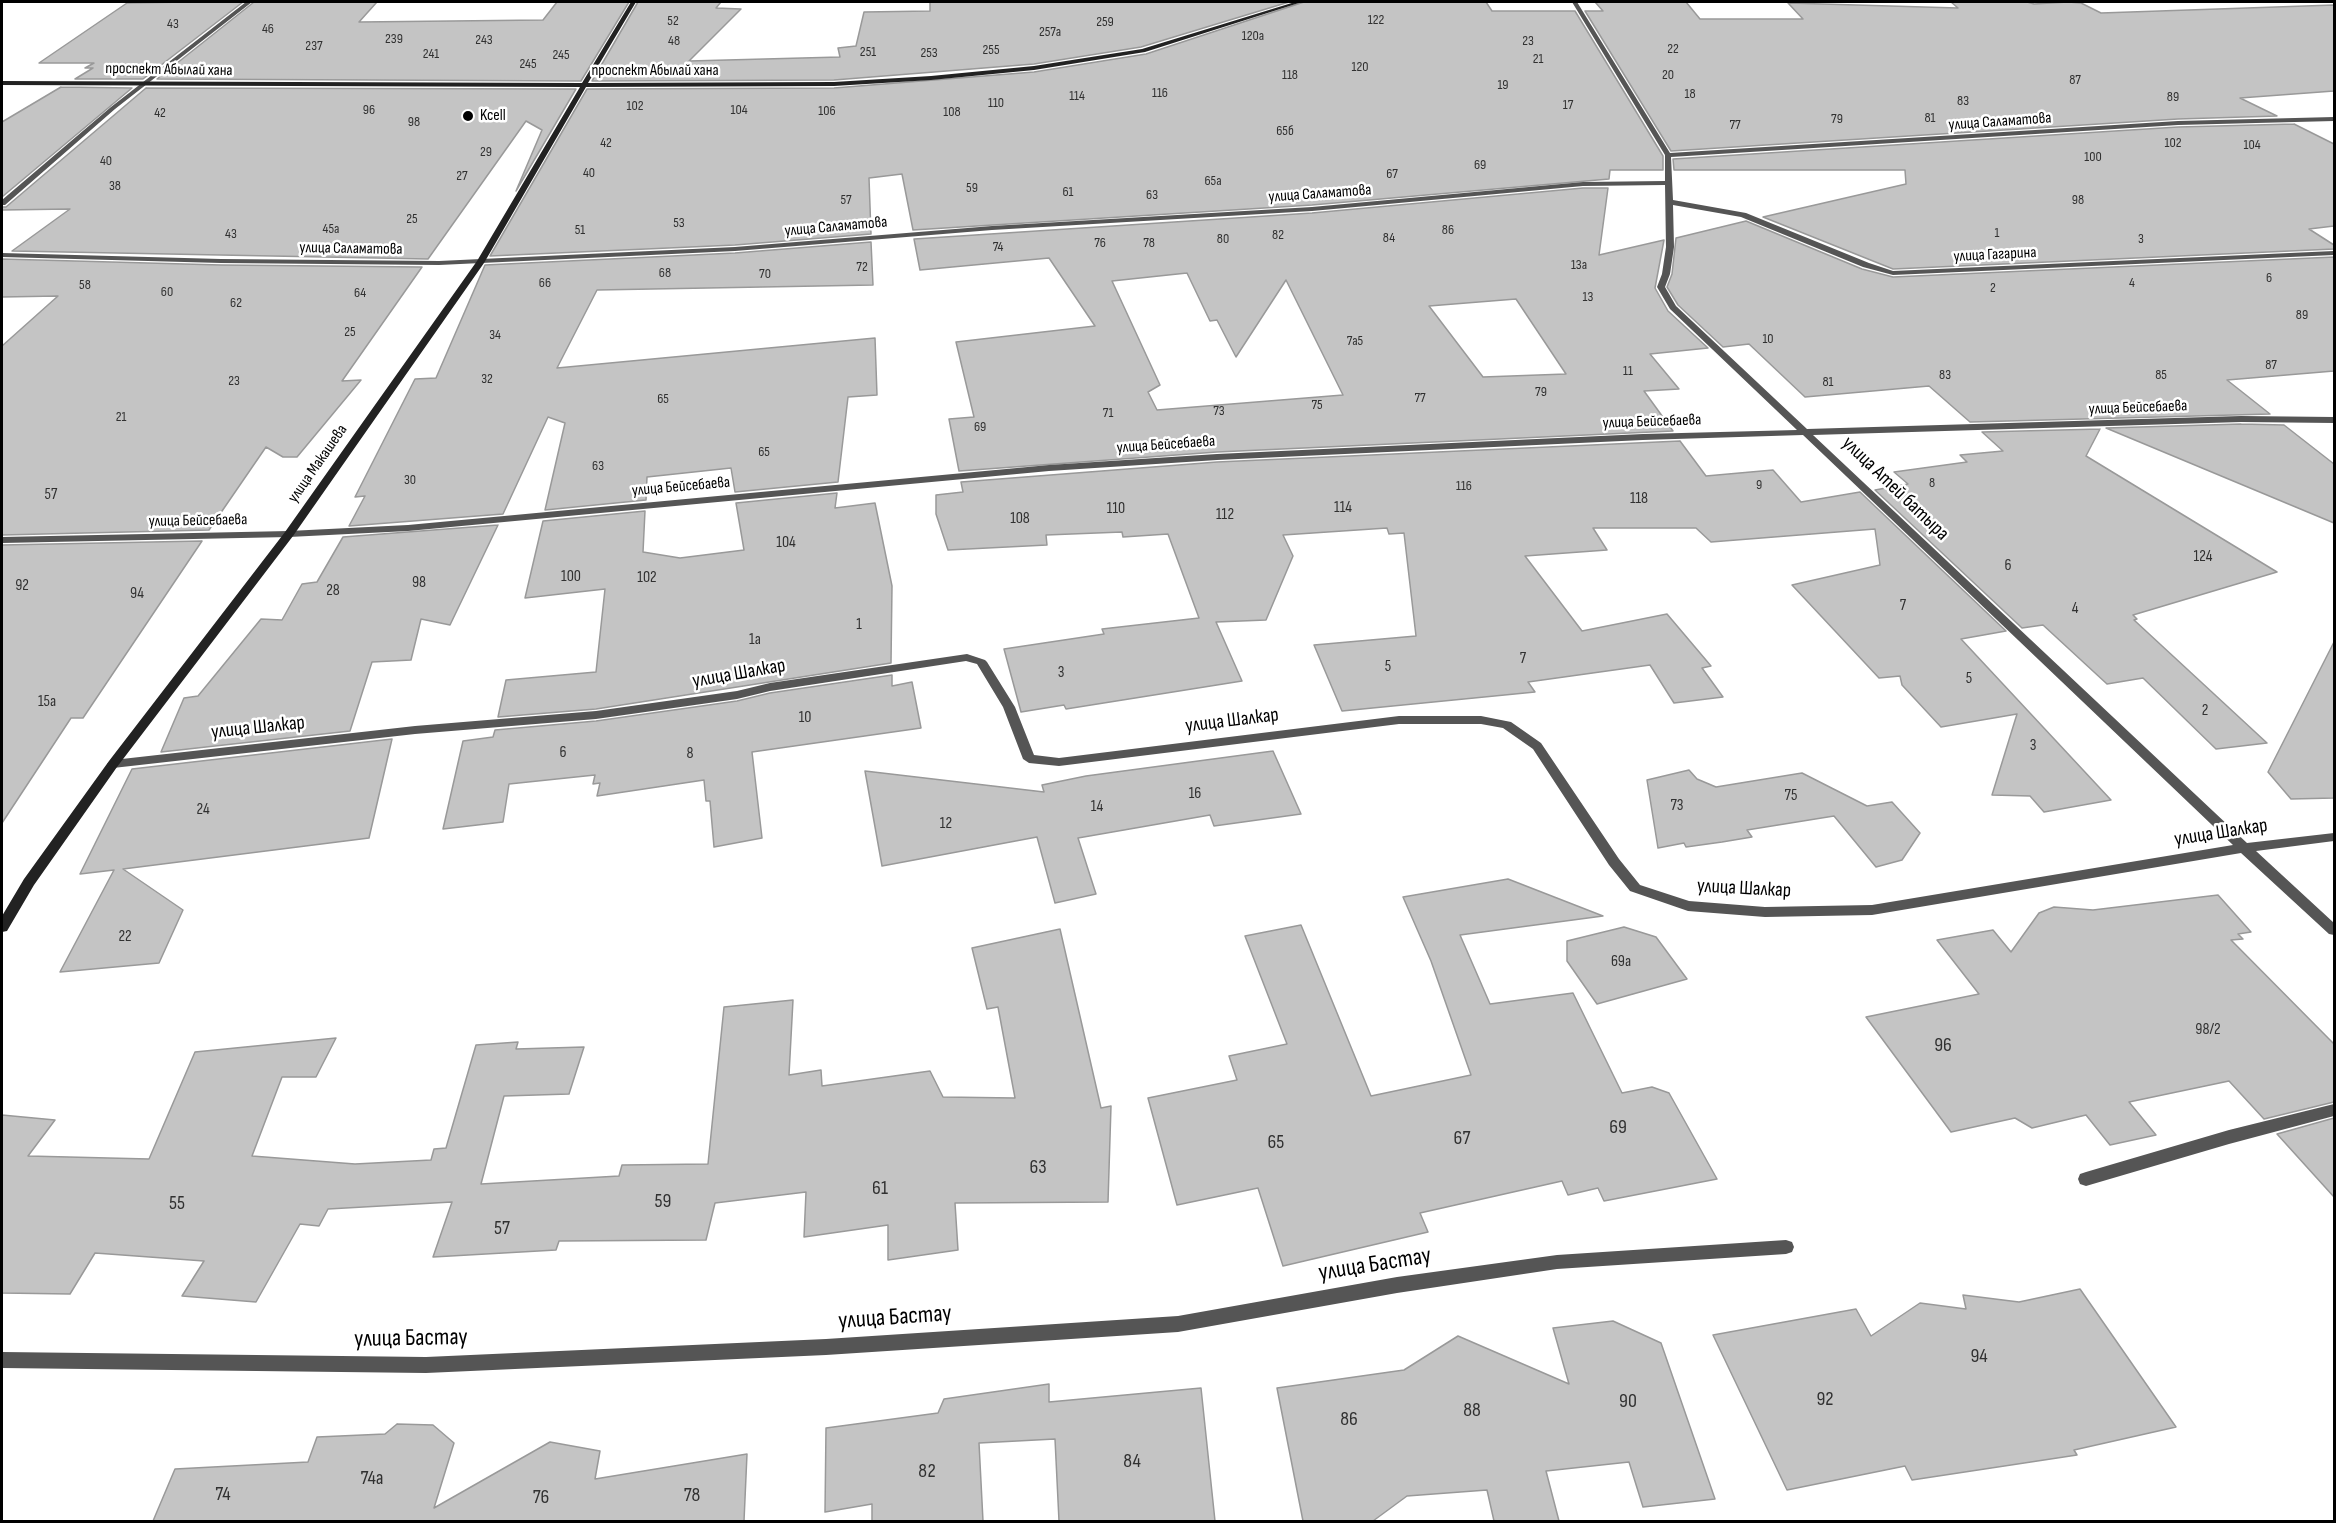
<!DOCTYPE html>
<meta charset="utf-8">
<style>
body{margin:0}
#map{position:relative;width:2336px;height:1523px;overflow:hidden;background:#fff;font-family:"Sofia Sans Condensed",sans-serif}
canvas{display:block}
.frame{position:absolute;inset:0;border:3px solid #000;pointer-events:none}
</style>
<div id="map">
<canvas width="2336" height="1523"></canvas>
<div class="frame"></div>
</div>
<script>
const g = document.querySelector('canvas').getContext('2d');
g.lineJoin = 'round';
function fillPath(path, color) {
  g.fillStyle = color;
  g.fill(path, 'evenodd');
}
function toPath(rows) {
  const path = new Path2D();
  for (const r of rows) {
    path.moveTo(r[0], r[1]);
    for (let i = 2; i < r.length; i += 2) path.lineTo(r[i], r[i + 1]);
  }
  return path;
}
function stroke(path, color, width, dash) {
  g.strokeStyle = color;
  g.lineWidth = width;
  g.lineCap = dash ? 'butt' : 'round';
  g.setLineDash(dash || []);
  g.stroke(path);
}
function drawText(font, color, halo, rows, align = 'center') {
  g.font = font + ' "Sofia Sans Condensed",sans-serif';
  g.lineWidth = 5;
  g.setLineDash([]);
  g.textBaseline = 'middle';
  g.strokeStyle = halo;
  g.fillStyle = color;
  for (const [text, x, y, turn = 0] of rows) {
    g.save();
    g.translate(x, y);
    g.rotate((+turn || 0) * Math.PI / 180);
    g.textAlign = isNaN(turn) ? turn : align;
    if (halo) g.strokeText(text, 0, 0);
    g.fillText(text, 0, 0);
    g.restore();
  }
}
const building = toPath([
 [188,2,243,2,143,79,75,79,93,68,85,68,94,63,39,63,127,3,188,2],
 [254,2,377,2,359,22,543,20,557,2,629,2,581,81,157,79,254,2],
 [638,2,721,2,716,8,741,9,689,61,840,57,838,48,856,46,864,12,930,11,930,2,1289,2,1141,47,1034,64,834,80,592,81,638,2],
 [1304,2,1486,2,1492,11,1575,11,1663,156,1663,170,1610,170,1609,179,1312,205,913,230,902,174,869,178,871,234,735,245,490,256,587,89,834,88,1034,72,1146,54,1304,2],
 [1595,2,1686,2,1700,19,1803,19,1788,3,1958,8,1951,2,2027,2,2034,4,2068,2,2081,3,2101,13,2334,5,2334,91,2240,98,2277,116,2178,119,1671,151,1585,11,1603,11,1595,2],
 [61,87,132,88,2,197,2,122,61,87],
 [146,88,576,89,516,191,542,130,526,121,428,259,12,251,70,209,2,210,2,207,6,207,146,88],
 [2294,124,2334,144,2334,226,2309,229,2334,245,2334,249,1893,269,1763,217,1906,184,1905,170,1674,170,1673,159,2178,127,2294,124],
 [1583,188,1608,188,1599,255,1664,240,1655,288,1668,311,1708,348,1650,354,1679,389,1644,391,1673,431,1217,452,959,471,949,419,974,417,956,342,1095,326,1049,258,920,270,914,239,1312,213,1583,188],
 [1187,273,1210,321,1217,320,1236,357,1286,280,1343,395,1157,410,1148,392,1160,385,1112,281,1187,273],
 [1516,299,1566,374,1483,377,1429,306,1516,299],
 [1746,221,1862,269,1893,277,2334,257,2334,371,2227,380,2270,414,1970,422,1929,386,1805,397,1749,344,1723,347,1678,305,1667,287,1672,274,1676,238,1746,221],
 [871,242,873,285,597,290,557,368,875,338,877,395,848,397,838,482,735,492,731,468,647,477,646,500,545,510,565,423,548,417,503,514,349,526,365,496,355,497,415,379,436,378,485,265,735,253,871,242],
 [2,259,221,265,422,267,342,381,361,380,297,457,283,457,266,447,209,530,2,535,2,346,58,296,2,297,2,259],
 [2241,424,2284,425,2334,464,2334,523,2106,428,2241,424],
 [2100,429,2086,456,2277,572,2133,615,2137,619,2134,620,2267,743,2216,749,2143,678,2107,684,2043,625,2022,628,1875,490,1908,484,1894,472,1967,462,1960,455,2003,451,1982,432,2100,429],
 [1680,441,1706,476,1773,470,1801,502,1860,492,2006,631,1961,639,2111,800,2044,812,2030,796,1992,795,2017,714,1941,727,1902,685,1900,676,1879,678,1792,585,1880,565,1875,529,1711,542,1696,528,1593,528,1607,550,1525,556,1582,631,1667,614,1711,666,1702,668,1723,697,1674,703,1650,665,1528,682,1535,692,1342,711,1314,645,1416,636,1404,533,1389,534,1387,528,1283,535,1293,556,1266,620,1216,622,1242,681,1066,709,1064,705,1021,712,1004,649,1104,634,1102,629,1199,618,1168,534,1123,537,1122,532,1046,535,1047,545,948,550,936,514,936,495,963,492,961,482,1217,462,1680,441],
 [837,493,835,508,875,503,892,586,891,663,596,709,498,717,506,680,596,672,605,589,525,598,543,521,645,511,643,552,680,558,744,550,736,503,837,493],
 [498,525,450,625,421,619,411,660,372,662,350,731,161,752,184,698,198,696,261,619,282,620,302,584,317,582,343,537,498,525],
 [202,541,83,718,71,718,2,823,2,545,202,541],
 [2334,642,2334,798,2291,799,2268,772,2334,642],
 [892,675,892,686,912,682,921,728,752,752,762,838,714,847,710,801,706,801,704,780,597,796,600,783,593,784,595,775,509,784,503,822,443,829,463,741,493,737,495,730,596,721,737,701,770,693,892,675],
 [392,739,369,838,123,869,183,910,159,963,60,972,114,870,80,874,132,769,392,739],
 [1273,751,1301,814,1214,826,1210,815,1078,838,1096,894,1055,903,1037,837,882,866,865,771,1044,792,1042,785,1086,776,1273,751],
 [1689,770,1697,779,1716,787,1802,773,1867,806,1892,802,1920,833,1902,860,1876,867,1834,816,1747,830,1752,837,1722,842,1686,847,1684,843,1658,848,1647,780,1689,770],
 [1508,879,1603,916,1460,935,1490,1004,1573,993,1622,1093,1652,1087,1669,1093,1717,1179,1604,1201,1598,1188,1568,1195,1562,1181,1420,1213,1428,1232,1283,1266,1258,1188,1177,1205,1148,1098,1237,1080,1229,1056,1287,1044,1245,936,1301,925,1371,1096,1471,1075,1431,961,1403,897,1508,879],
 [2218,895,2251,932,2238,934,2243,939,2231,940,2334,1044,2334,1102,2264,1119,2229,1081,2129,1102,2156,1135,2110,1145,2086,1115,2032,1128,2015,1118,1951,1132,1866,1017,1979,994,1937,940,1993,930,2011,952,2039,913,2054,907,2093,910,2218,895],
 [1624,927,1656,937,1687,979,1597,1004,1567,961,1567,941,1624,927],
 [1060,929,1101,1108,1111,1106,1108,1202,955,1203,958,1250,888,1260,888,1225,804,1237,806,1192,715,1203,706,1240,559,1241,556,1250,433,1257,452,1202,328,1209,319,1226,300,1224,256,1302,182,1296,204,1261,95,1253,70,1294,2,1293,2,1115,55,1120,28,1156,149,1159,195,1052,336,1038,316,1077,282,1077,252,1156,355,1164,431,1160,434,1149,446,1148,476,1045,518,1042,516,1049,584,1047,569,1094,504,1096,481,1184,619,1176,622,1165,708,1164,724,1007,793,1000,789,1075,821,1070,822,1086,930,1071,943,1097,1015,1098,998,1007,987,1009,972,948,1060,929],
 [2334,1118,2334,1197,2277,1134,2334,1118],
 [2080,1289,2176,1427,2074,1450,2077,1455,1912,1480,1905,1466,1787,1490,1713,1335,1856,1309,1871,1336,1920,1303,1966,1309,1963,1295,2019,1302,2080,1289],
 [1613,1321,1661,1343,1715,1499,1643,1507,1629,1462,1546,1471,1559,1521,1494,1521,1487,1490,1407,1496,1373,1521,1303,1521,1277,1388,1404,1370,1458,1336,1569,1384,1553,1328,1613,1321],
 [1049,1384,1049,1402,1201,1388,1215,1521,1059,1521,1055,1439,979,1443,983,1521,872,1521,872,1504,825,1512,826,1428,938,1413,944,1399,1049,1384],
 [397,1424,433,1425,454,1443,434,1508,550,1442,600,1451,595,1479,747,1454,744,1521,153,1521,175,1469,308,1462,317,1437,385,1434,397,1424]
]);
fillPath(building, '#c4c4c4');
stroke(building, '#999', 1.5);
fillPath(toPath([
 [246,2,252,2,115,109,5,205,2,205,2,200,111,107,246,2],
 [1572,2,1577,2,1670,153,2178,121,2334,117,2334,121,2178,125,1671,157,1673,200,1746,213,1869,263,1893,271,2334,251,2334,255,1893,275,1863,267,1741,217,1673,205,1674,247,1670,274,1665,287,1676,306,1807,429,2241,416,2334,417,2334,423,2241,422,1813,435,2247,843,2334,833,2334,841,2256,851,2334,923,2334,935,2329,934,2241,853,1872,915,1765,917,1688,911,1630,891,1609,865,1533,749,1503,728,1481,724,1399,724,1059,766,1029,763,1023,759,1003,707,977,664,966,661,770,691,737,699,596,719,415,734,113,768,107,764,113,760,415,726,596,711,737,691,770,683,967,654,985,660,987,662,1015,707,1034,755,1059,758,1399,716,1481,716,1511,722,1541,743,1619,859,1640,885,1689,901,1765,907,1872,905,2233,845,1803,435,1643,440,1217,460,1049,471,408,531,289,537,2,543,2,537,289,531,408,525,1049,465,1217,454,1643,434,1797,430,1670,309,1657,287,1662,274,1666,247,1665,185,1583,186,1312,211,992,230,735,251,439,265,221,263,2,257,2,253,221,259,439,261,735,247,992,226,1312,207,1583,182,1665,181,1665,155,1572,2],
 [2334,1104,2334,1116,2229,1144,2086,1186,2080,1184,2078,1179,2080,1174,2086,1172,2229,1130,2334,1104],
 [1786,1240,1792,1242,1794,1247,1792,1252,1786,1254,1557,1269,1397,1293,1178,1332,826,1355,426,1373,2,1368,2,1352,426,1357,826,1339,1178,1316,1397,1277,1557,1255,1786,1240]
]), '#555');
fillPath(toPath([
 [631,2,636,2,588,83,834,82,931,76,1034,66,1142,49,1295,2,1302,2,1145,52,1034,70,931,80,834,86,586,87,484,263,293,536,117,767,34,885,7,931,2,932,2,916,24,879,109,761,285,532,477,261,580,87,2,85,2,81,582,83,631,2]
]), '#222');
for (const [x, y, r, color] of [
 [468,116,6,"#000"]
]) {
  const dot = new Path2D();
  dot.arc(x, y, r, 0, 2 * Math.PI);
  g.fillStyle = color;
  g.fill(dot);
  stroke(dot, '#fff', 2);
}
drawText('14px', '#313131', null, [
 ["122",1376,20],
 ["52",673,21],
 ["259",1105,22],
 ["43",173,24],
 ["46",268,29],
 ["257а",1050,32],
 ["120а",1253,36],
 ["239",394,39],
 ["243",484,40],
 ["48",674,41],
 ["23",1528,41],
 ["237",314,46],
 ["22",1673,49],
 ["255",991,50],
 ["251",868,52],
 ["253",929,53],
 ["241",431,54],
 ["245",561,55],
 ["21",1538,59],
 ["245",528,64],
 ["120",1360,67],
 ["118",1290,75],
 ["20",1668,75],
 ["87",2075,80],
 ["19",1503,85],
 ["116",1160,93],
 ["18",1690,94],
 ["114",1077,96],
 ["89",2173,97],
 ["83",1963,101],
 ["110",996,103],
 ["17",1568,105],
 ["102",635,106],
 ["96",369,110],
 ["104",739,110],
 ["106",827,111],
 ["108",952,112],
 ["42",160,113],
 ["81",1930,118],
 ["79",1837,119],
 ["98",414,122],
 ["77",1735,125],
 ["65б",1285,131],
 ["42",606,143],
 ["102",2173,143],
 ["104",2252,145],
 ["29",486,152],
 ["100",2093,157],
 ["40",106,161],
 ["69",1480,165],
 ["40",589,173],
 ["67",1392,174],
 ["27",462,176],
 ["65а",1213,181],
 ["38",115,186],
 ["59",972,188],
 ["61",1068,192],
 ["63",1152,195],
 ["57",846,200],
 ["98",2078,200],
 ["25",412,219],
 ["53",679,223],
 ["45а",331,229],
 ["51",580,230],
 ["86",1448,230],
 ["1",1997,233],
 ["43",231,234],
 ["82",1278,235],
 ["84",1389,238],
 ["80",1223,239],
 ["3",2141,239],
 ["76",1100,243],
 ["78",1149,243],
 ["74",998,247],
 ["13а",1579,265],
 ["72",862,267],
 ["68",665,273],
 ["70",765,274],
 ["6",2269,278],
 ["66",545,283],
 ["4",2132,283],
 ["58",85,285],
 ["2",1993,288],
 ["60",167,292],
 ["64",360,293],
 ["13",1588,297],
 ["62",236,303],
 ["89",2302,315],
 ["25",350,332],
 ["34",495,335],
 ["10",1768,339],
 ["7а5",1355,341],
 ["87",2271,365],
 ["11",1628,371],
 ["83",1945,375],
 ["85",2161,375],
 ["32",487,379],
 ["23",234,381],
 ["81",1828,382],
 ["79",1541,392],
 ["77",1420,398],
 ["65",663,399],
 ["75",1317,405],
 ["73",1219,411],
 ["71",1108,413],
 ["21",121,417],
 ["69",980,427],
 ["65",764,452],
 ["63",598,466],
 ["30",410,480],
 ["8",1932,483],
 ["9",1759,485],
 ["116",1464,486]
]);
drawText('16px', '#000', '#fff', [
 ["проспект Абылай хана",169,70,1],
 ["проспект Абылай хана",655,71],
 ["улица Саламатова",2000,122,-4],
 ["улица Саламатова",1320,194,-4],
 ["улица Саламатова",836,227,-5],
 ["улица Саламатова",351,249,1],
 ["улица Гагарина",1995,255,-3],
 ["улица Бейсебаева",2138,408,-2],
 ["улица Бейсебаева",1652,422,-2],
 ["улица Бейсебаева",1166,445,-4],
 ["улица Макашева",318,464,-55],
 ["улица Бейсебаева",681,487,-5],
 ["улица Бейсебаева",198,521,-1]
]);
drawText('16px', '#000', '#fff', [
 ["Kcell",480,116]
], 'left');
drawText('16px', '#313131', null, [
 ["57",51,495],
 ["118",1639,499],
 ["114",1343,508],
 ["110",1116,509],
 ["112",1225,515],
 ["108",1020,519],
 ["104",786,543],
 ["124",2203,557],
 ["6",2008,566],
 ["100",571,577],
 ["102",647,578],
 ["98",419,583],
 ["92",22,586],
 ["28",333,591],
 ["94",137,594],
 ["7",1903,606],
 ["4",2075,609],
 ["1",859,625],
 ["1а",755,640],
 ["7",1523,659],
 ["5",1388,667],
 ["3",1061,673],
 ["5",1969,679],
 ["15а",47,702],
 ["2",2205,711],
 ["10",805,718],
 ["3",2033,746],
 ["6",563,753],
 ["8",690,754],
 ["16",1195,794],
 ["75",1791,796],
 ["73",1677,806],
 ["14",1097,807],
 ["24",203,810],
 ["12",946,824],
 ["22",125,937],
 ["69а",1621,962],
 ["98/2",2208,1030]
]);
drawText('20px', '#000', '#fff', [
 ["улица Атей батыра",1895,489,44],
 ["улица Шалкар",739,674,-10],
 ["улица Шалкар",1232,721,-7],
 ["улица Шалкар",258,728,-6],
 ["улица Шалкар",2221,833,-9],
 ["улица Шалкар",1744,889,3]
]);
drawText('20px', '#313131', null, [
 ["96",1943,1046],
 ["69",1618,1128],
 ["67",1462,1139],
 ["65",1276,1143],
 ["63",1038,1168],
 ["61",880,1189],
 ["59",663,1202],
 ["55",177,1204],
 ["57",502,1229],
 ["94",1979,1357],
 ["92",1825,1400],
 ["90",1628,1402],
 ["88",1472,1411],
 ["86",1349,1420],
 ["84",1132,1462],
 ["82",927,1472],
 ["74а",372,1479],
 ["74",223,1495],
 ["78",692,1496],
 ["76",541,1498]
]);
drawText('24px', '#000', '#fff', [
 ["улица Бастау",1375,1265,-9],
 ["улица Бастау",895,1318,-4],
 ["улица Бастау",411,1339,-1]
]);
</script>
